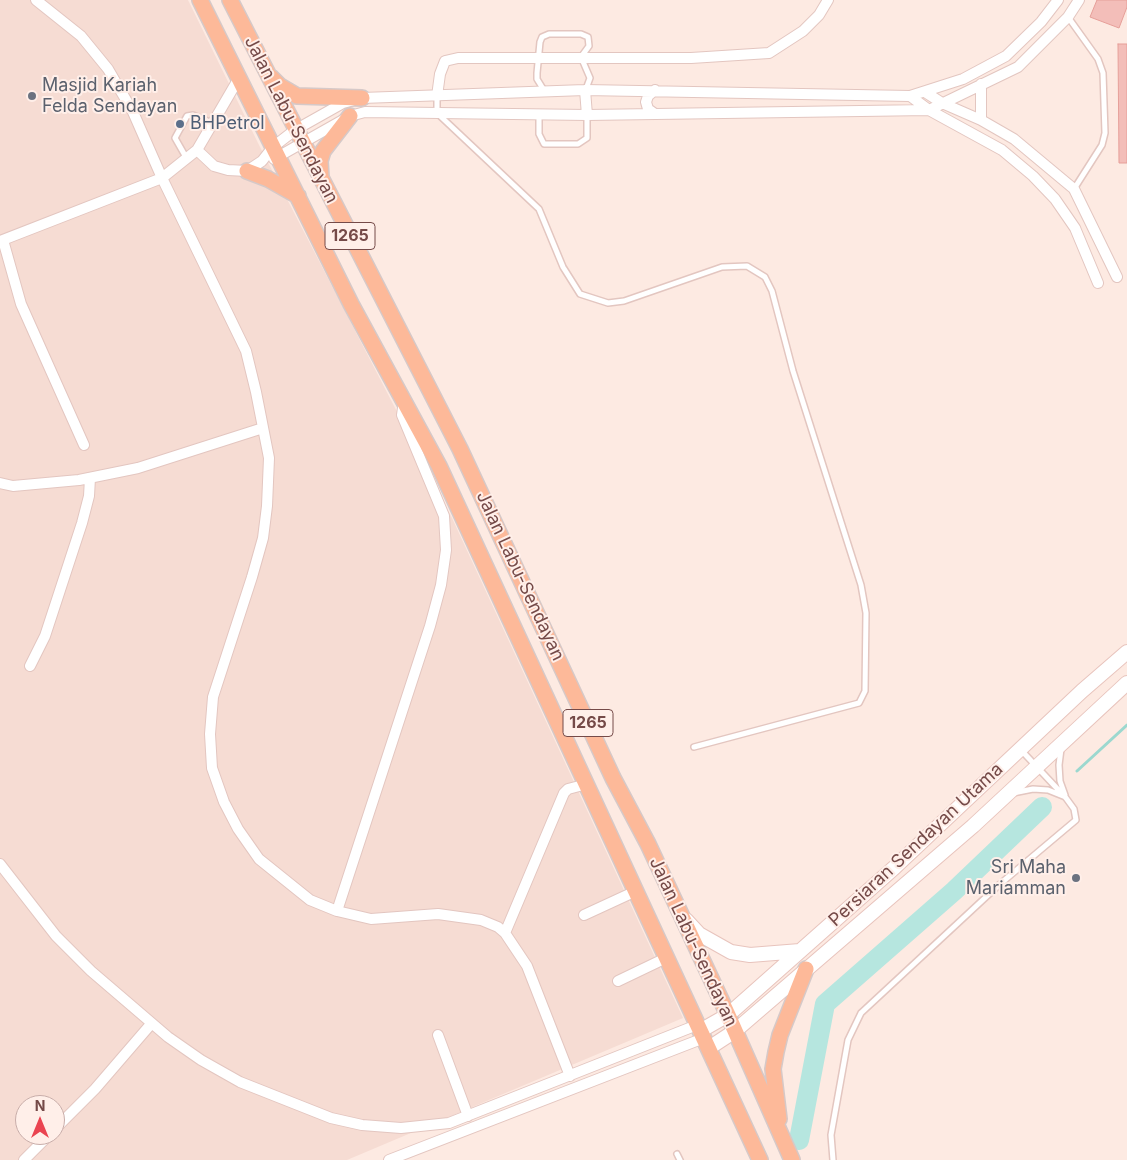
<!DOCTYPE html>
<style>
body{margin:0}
#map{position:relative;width:1127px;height:1160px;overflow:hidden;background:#fdeae2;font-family:Inter,sans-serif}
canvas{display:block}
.north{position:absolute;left:15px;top:1095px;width:50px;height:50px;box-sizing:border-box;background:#ffefe9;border:1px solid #c8ada9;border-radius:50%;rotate:0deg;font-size:14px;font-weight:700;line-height:20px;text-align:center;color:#754a48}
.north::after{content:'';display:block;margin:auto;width:18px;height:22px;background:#ea4451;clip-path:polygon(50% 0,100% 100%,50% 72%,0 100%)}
</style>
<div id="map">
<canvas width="1127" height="1160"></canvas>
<div class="north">N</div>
</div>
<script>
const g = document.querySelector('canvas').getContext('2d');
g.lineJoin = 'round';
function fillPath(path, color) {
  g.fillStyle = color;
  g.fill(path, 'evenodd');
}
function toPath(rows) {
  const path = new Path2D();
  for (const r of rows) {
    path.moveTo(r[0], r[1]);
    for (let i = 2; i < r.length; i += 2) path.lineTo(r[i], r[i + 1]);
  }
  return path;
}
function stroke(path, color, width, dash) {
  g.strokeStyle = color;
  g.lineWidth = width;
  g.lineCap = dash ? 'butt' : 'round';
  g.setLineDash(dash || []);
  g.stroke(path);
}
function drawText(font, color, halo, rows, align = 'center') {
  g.font = font + ' Inter,sans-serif';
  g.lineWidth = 4;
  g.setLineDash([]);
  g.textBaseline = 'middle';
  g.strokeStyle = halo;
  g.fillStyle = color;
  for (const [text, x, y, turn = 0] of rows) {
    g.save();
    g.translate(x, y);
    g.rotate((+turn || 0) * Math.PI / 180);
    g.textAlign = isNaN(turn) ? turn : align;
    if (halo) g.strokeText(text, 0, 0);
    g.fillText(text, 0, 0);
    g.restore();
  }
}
fillPath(toPath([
 [0,0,188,0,259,145,452,518,683,1018,347,1160,0,1160],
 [25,1105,55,1105,55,1135,25,1135]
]), '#f6dcd3');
stroke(toPath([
 [1077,771,1127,725]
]), '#9cd8cf', 3);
stroke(toPath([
 [799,1140,825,1004,954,891,1042,807]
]), '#b6e6df', 20);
const building = toPath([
 [1097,0,1127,0,1127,7,1119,28,1090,17,1097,0],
 [1118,44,1127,44,1127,163,1119,163,1118,44]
]);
fillPath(building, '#f3beb9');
stroke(building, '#e69f99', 1);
const lane = toPath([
 [1068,17,1098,59,1103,73,1105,133,1102,145,1074,189],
 [545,92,537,79,537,73,540,42,542,37,549,34,581,34,588,37,589,46,581,57,590,78,586,89],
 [437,96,437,113,539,209,563,267,580,294,608,303,624,301,722,267,747,266,765,277,772,291,793,371,861,585,866,613,865,691,859,703,694,747],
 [539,115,539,134,544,144,578,144,587,138,587,115],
 [187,159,175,138,187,116,193,115,212,123],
 [1061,749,1059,765,1060,781,1065,795],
 [1013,793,1033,789,1048,790,1063,796],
 [677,1154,680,1160],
 [833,1160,831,1135,848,1040,861,1013,1000,884,1076,820,1074,809,1066,798,1021,750]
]);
const street = toPath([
 [36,0,81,36,108,69,133,112,162,178,246,351,256,392,269,458,267,506,263,538,252,577,213,697,210,734,212,768,224,802,238,829,259,859,310,900,337,911,371,919,438,914,481,920,498,927,505,933,527,966,570,1076],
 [585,90,587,115],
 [925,92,942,103,981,120,1014,139,1074,189,1117,277],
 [437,96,440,74,445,61,458,58,691,58,769,53,803,31,819,15,828,0],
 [910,96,929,110,1002,150,1033,176,1055,199,1075,228,1098,283],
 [655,114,648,109,646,102,648,96,655,90],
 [981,120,981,84],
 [197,150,214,166,228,170,247,171,262,161,273,147,295,130,343,103,362,98,585,90,910,96,963,79,1006,56,1041,22,1058,0],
 [274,159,350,116,365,112,587,115,929,110,1018,67,1068,17,1079,0],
 [3,240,21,304,84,445],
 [0,241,162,178,197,150,239,78],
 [0,483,13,486,79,480,138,468,263,428],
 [30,666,45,636,82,523,89,496,90,478],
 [0,864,56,936,91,971,168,1037,201,1060,240,1082,331,1118,362,1125,401,1128,449,1123,697,1025],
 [337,911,430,626,441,585,446,550,444,516,402,415,404,401],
 [584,915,636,891],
 [505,933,564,793,568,789,587,784],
 [618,981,666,958],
 [438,1035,468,1116],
 [55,1129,95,1089,151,1024],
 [24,1160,49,1135],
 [389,1160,704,1038]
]);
const secondary = toPath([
 [686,920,699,934,731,952,750,955,800,951],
 [700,1031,728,1015,895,867,1082,691,1127,652],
 [709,1048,735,1031,973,826,1127,683]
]);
const primary = toPath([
 [200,0,351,304,439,466,760,1160],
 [230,0,460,449,613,778,648,844,728,1015,792,1160],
 [271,77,280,86,297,96,362,98],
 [247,171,268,179,298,196],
 [321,177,320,161,323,151,350,116],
 [779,1119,773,1069,776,1052,780,1035,806,969]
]);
stroke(lane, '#e3c6c0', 8);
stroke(street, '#e3c6c0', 12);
stroke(secondary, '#e8c4bd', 16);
stroke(primary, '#d6c9c8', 18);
stroke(lane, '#fff', 5);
stroke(street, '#fff', 10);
stroke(secondary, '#fff', 14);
stroke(primary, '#fdb999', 15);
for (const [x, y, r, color] of [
 [32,96,5,"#6b7280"],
 [180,124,5,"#5c6f8a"],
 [1076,878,5,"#6b7280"]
]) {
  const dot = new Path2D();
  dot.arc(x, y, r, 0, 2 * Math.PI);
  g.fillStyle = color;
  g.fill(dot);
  stroke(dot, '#ffefe9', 2);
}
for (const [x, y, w] of [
 [350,236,50],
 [588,723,50]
]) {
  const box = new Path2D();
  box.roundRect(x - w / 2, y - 13.5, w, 27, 4);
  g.fillStyle = '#ffefe9';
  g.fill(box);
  stroke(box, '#754a48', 1);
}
drawText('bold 16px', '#754a48', null, [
 ["1265",350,236],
 ["1265",588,723]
]);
drawText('18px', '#5b616d', '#ffefe9', [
 ["Masjid Kariah",42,86],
 ["Felda Sendayan",42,107],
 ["Sri Maha",1066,868,"right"],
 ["Mariamman",1066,889,"right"]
], 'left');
drawText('18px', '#754a48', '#ffefe9', [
 ["Jalan Labu-Sendayan",291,120,63],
 ["Jalan Labu-Sendayan",520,576,65],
 ["Persiaran Sendayan Utama",916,845,-43],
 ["Jalan Labu-Sendayan",693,942,65]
]);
drawText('18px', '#4e5e75', '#ffefe9', [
 ["BHPetrol",190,124]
], 'left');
</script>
